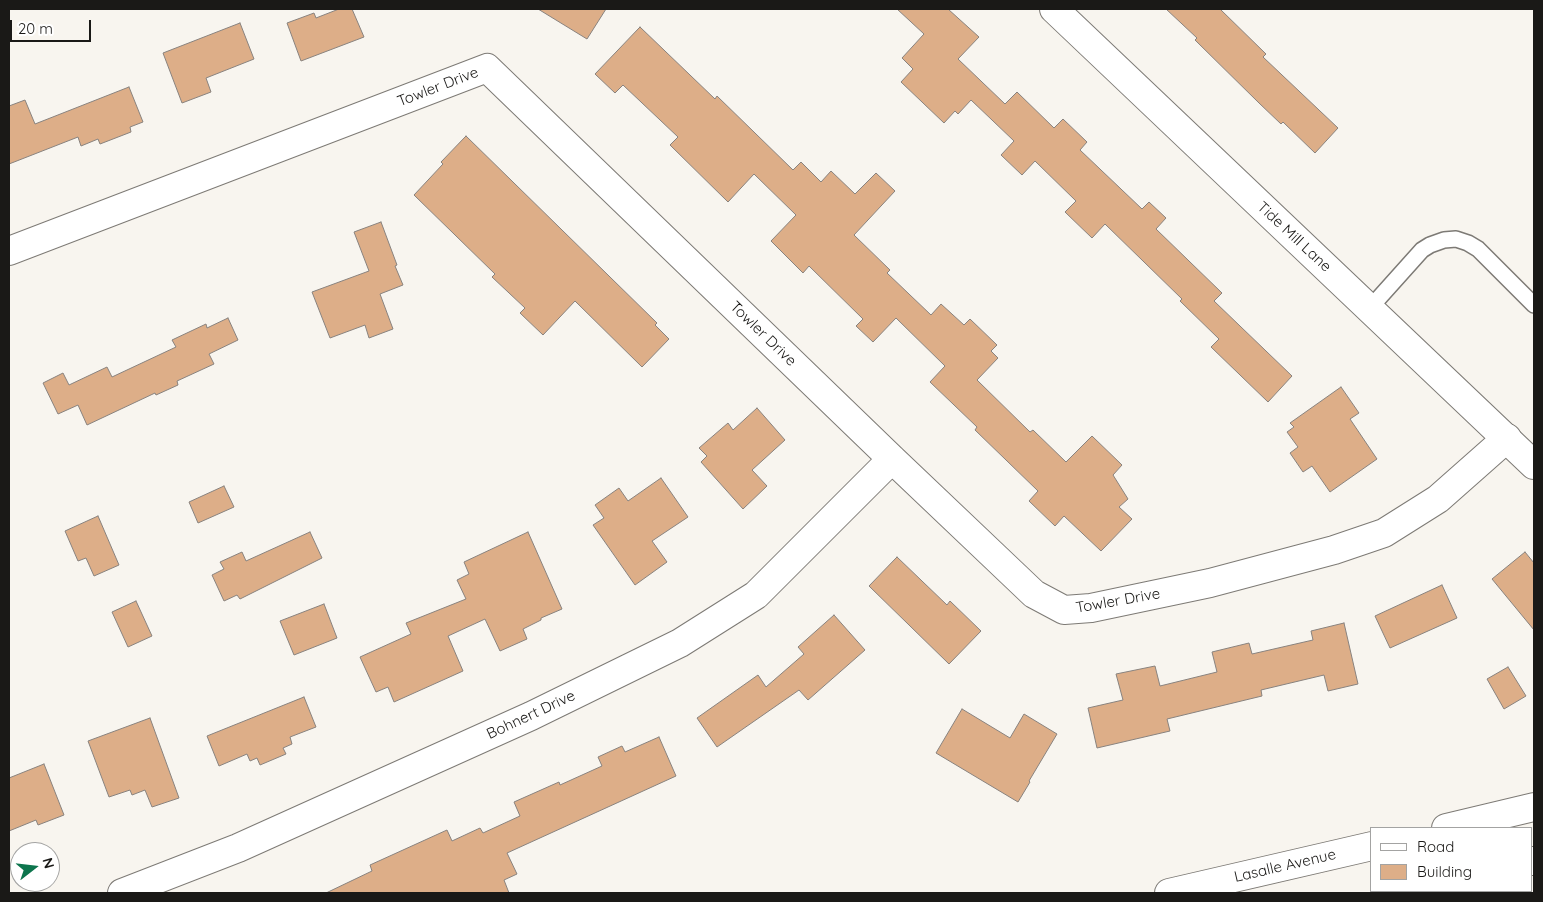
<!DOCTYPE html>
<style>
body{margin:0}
#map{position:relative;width:1543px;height:902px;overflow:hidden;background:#f8f5ef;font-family:Quicksand,sans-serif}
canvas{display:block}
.frame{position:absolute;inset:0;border:10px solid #1a1917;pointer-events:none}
.legend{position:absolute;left:1370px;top:827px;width:162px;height:65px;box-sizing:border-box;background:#fff;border:1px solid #a3a3a2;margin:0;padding:6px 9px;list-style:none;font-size:15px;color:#1a1917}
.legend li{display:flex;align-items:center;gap:10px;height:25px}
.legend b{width:25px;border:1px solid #a3a3a2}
.north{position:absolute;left:10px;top:842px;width:50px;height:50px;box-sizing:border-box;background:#fff;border:1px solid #a3a3a2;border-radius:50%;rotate:74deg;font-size:14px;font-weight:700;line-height:20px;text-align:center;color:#1a1917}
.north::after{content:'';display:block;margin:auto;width:18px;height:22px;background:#0d754d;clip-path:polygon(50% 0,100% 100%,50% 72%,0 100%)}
.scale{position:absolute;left:10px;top:20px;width:81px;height:22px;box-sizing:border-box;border:2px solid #1a1917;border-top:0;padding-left:6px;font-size:15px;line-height:18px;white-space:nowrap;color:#1a1917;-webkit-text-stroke:4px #fff;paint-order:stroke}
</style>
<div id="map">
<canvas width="1543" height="902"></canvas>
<div class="frame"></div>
<ul class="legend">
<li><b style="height:6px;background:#fff"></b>Road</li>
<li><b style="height:14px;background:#ddae88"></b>Building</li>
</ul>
<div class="north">N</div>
<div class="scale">20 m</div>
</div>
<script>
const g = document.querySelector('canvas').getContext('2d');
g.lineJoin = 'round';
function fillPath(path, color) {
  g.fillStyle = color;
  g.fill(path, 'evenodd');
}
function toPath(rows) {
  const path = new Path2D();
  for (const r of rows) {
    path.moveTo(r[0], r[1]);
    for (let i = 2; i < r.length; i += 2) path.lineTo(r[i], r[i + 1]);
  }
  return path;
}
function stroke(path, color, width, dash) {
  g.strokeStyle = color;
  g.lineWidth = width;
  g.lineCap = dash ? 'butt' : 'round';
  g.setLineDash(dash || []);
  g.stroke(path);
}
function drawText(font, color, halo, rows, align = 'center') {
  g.font = font + ' Quicksand,sans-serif';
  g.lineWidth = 4;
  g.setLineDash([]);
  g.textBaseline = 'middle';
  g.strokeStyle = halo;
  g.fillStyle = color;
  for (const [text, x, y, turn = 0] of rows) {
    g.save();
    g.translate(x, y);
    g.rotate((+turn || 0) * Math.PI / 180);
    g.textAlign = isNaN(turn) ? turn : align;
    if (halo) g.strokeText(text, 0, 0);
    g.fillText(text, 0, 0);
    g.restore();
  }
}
const building = toPath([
 [339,9,352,9,364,37,301,61,287,23,314,13,316,18,339,9],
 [538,9,606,9,587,39,538,9],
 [897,9,948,9,979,37,958,59,1005,104,1017,92,1054,128,1063,119,1087,142,1080,150,1142,209,1149,202,1166,218,1156,229,1222,293,1214,301,1292,376,1268,402,1211,347,1219,339,1180,301,1182,299,1105,224,1092,238,1065,212,1076,201,1035,161,1022,175,1001,155,1014,141,971,100,958,114,955,111,944,123,901,82,913,69,902,58,924,34,897,9],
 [1166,9,1220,9,1266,54,1263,57,1338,128,1315,153,1283,122,1281,124,1259,103,1195,40,1197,38,1166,9],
 [240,23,254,59,206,78,211,92,182,103,163,53,240,23],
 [640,27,715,99,717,96,793,170,801,162,821,182,831,171,855,194,876,173,895,191,854,235,890,270,887,273,931,315,941,304,964,325,970,319,997,345,991,351,998,358,977,380,1030,432,1033,430,1066,462,1092,436,1122,465,1113,475,1128,499,1119,507,1132,519,1101,551,1064,516,1055,526,1029,501,1038,491,975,430,977,427,930,382,945,366,896,318,873,342,856,326,863,319,809,266,803,273,771,241,796,215,754,174,728,202,670,145,678,137,623,85,615,93,595,74,640,27],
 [129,87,143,122,130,127,131,132,100,144,98,139,81,146,78,137,9,164,9,106,25,100,35,124,129,87],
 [466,136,657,323,655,325,669,339,642,367,575,301,543,335,520,313,525,308,492,277,495,274,414,195,443,164,441,162,466,136],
 [381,222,397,265,395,266,403,285,380,294,393,329,369,338,365,325,330,338,312,292,369,271,354,232,381,222],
 [228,318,238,340,209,354,214,364,177,381,178,385,156,395,155,393,87,425,78,405,58,414,43,383,63,373,69,385,107,367,112,377,176,347,172,340,206,324,207,328,228,318],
 [1341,387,1359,413,1350,419,1377,459,1330,492,1312,466,1303,472,1290,453,1298,447,1287,432,1294,427,1290,423,1341,387],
 [757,408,785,440,752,470,767,486,743,509,701,462,707,456,699,448,728,423,733,430,757,408],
 [661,478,688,517,652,541,667,562,635,585,593,525,604,518,595,505,619,488,628,501,661,478],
 [224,486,234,507,198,523,189,502,224,486],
 [98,516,119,565,94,576,86,558,78,561,65,531,98,516],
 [310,532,322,558,240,599,237,595,224,601,212,575,224,569,220,562,242,552,246,561,310,532],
 [528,532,562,609,541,618,541,620,523,629,527,639,500,651,485,619,448,636,463,671,394,702,388,687,376,692,360,657,411,634,406,623,466,599,457,580,469,574,464,562,528,532],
 [1525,552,1534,563,1534,630,1492,579,1525,552],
 [897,557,947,605,950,601,981,631,949,664,869,586,897,557],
 [1442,585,1457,618,1390,648,1375,616,1442,585],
 [136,601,152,636,128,647,112,612,136,601],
 [324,604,337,638,294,655,280,621,324,604],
 [834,615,865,650,808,700,799,690,717,747,697,718,758,675,766,687,804,654,798,647,834,615],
 [1344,623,1358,684,1328,691,1324,675,1261,690,1262,696,1167,719,1170,731,1097,748,1088,708,1123,700,1116,674,1155,666,1160,686,1217,672,1212,652,1249,643,1252,654,1313,640,1311,631,1344,623],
 [1508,667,1526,696,1504,709,1487,679,1508,667],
 [304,697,316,727,290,737,292,744,283,748,286,754,260,765,257,758,250,761,247,754,219,766,207,736,304,697],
 [962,709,1010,738,1024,714,1057,734,1029,781,1030,782,1018,802,936,753,962,709],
 [150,718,179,798,152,807,145,790,132,795,130,790,109,797,88,741,150,718],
 [659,737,676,776,507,853,517,874,504,880,509,893,326,893,372,871,370,865,447,830,452,841,480,828,483,833,520,816,514,802,559,782,560,785,602,766,598,757,622,746,625,752,659,737],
 [44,764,64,815,38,825,36,820,9,831,9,778,44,764]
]);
fillPath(building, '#ddae88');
stroke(building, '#88827e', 1);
const lane = toPath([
 [1370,308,1422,250,1430,245,1444,240,1456,239,1468,243,1478,249,1534,305]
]);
const street = toPath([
 [9,251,487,68,892,459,1034,594,1064,610,1091,608,1210,583,1334,550,1384,533,1438,499,1507,438],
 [122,893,238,848,531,716,680,643,756,595,892,459]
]);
const secondary = toPath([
 [1054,9,1534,465],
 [1446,828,1534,807],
 [1532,861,1534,861],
 [1169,893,1372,846],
 [1396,893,1406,891]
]);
stroke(lane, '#7d7a75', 18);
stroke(street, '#7d7a75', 30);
stroke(secondary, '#7d7a75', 30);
stroke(lane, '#fff', 15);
stroke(street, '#fff', 28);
stroke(secondary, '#fff', 28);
drawText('15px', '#1a1917', '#fff', [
 ["Towler Drive",438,87,-21],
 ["Tide Mill Lane",1294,237,43],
 ["Towler Drive",763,334,44],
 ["Towler Drive",1118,601,-10],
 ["Bohnert Drive",531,715,-25],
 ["Lasalle Avenue",1285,866,-13]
]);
</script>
